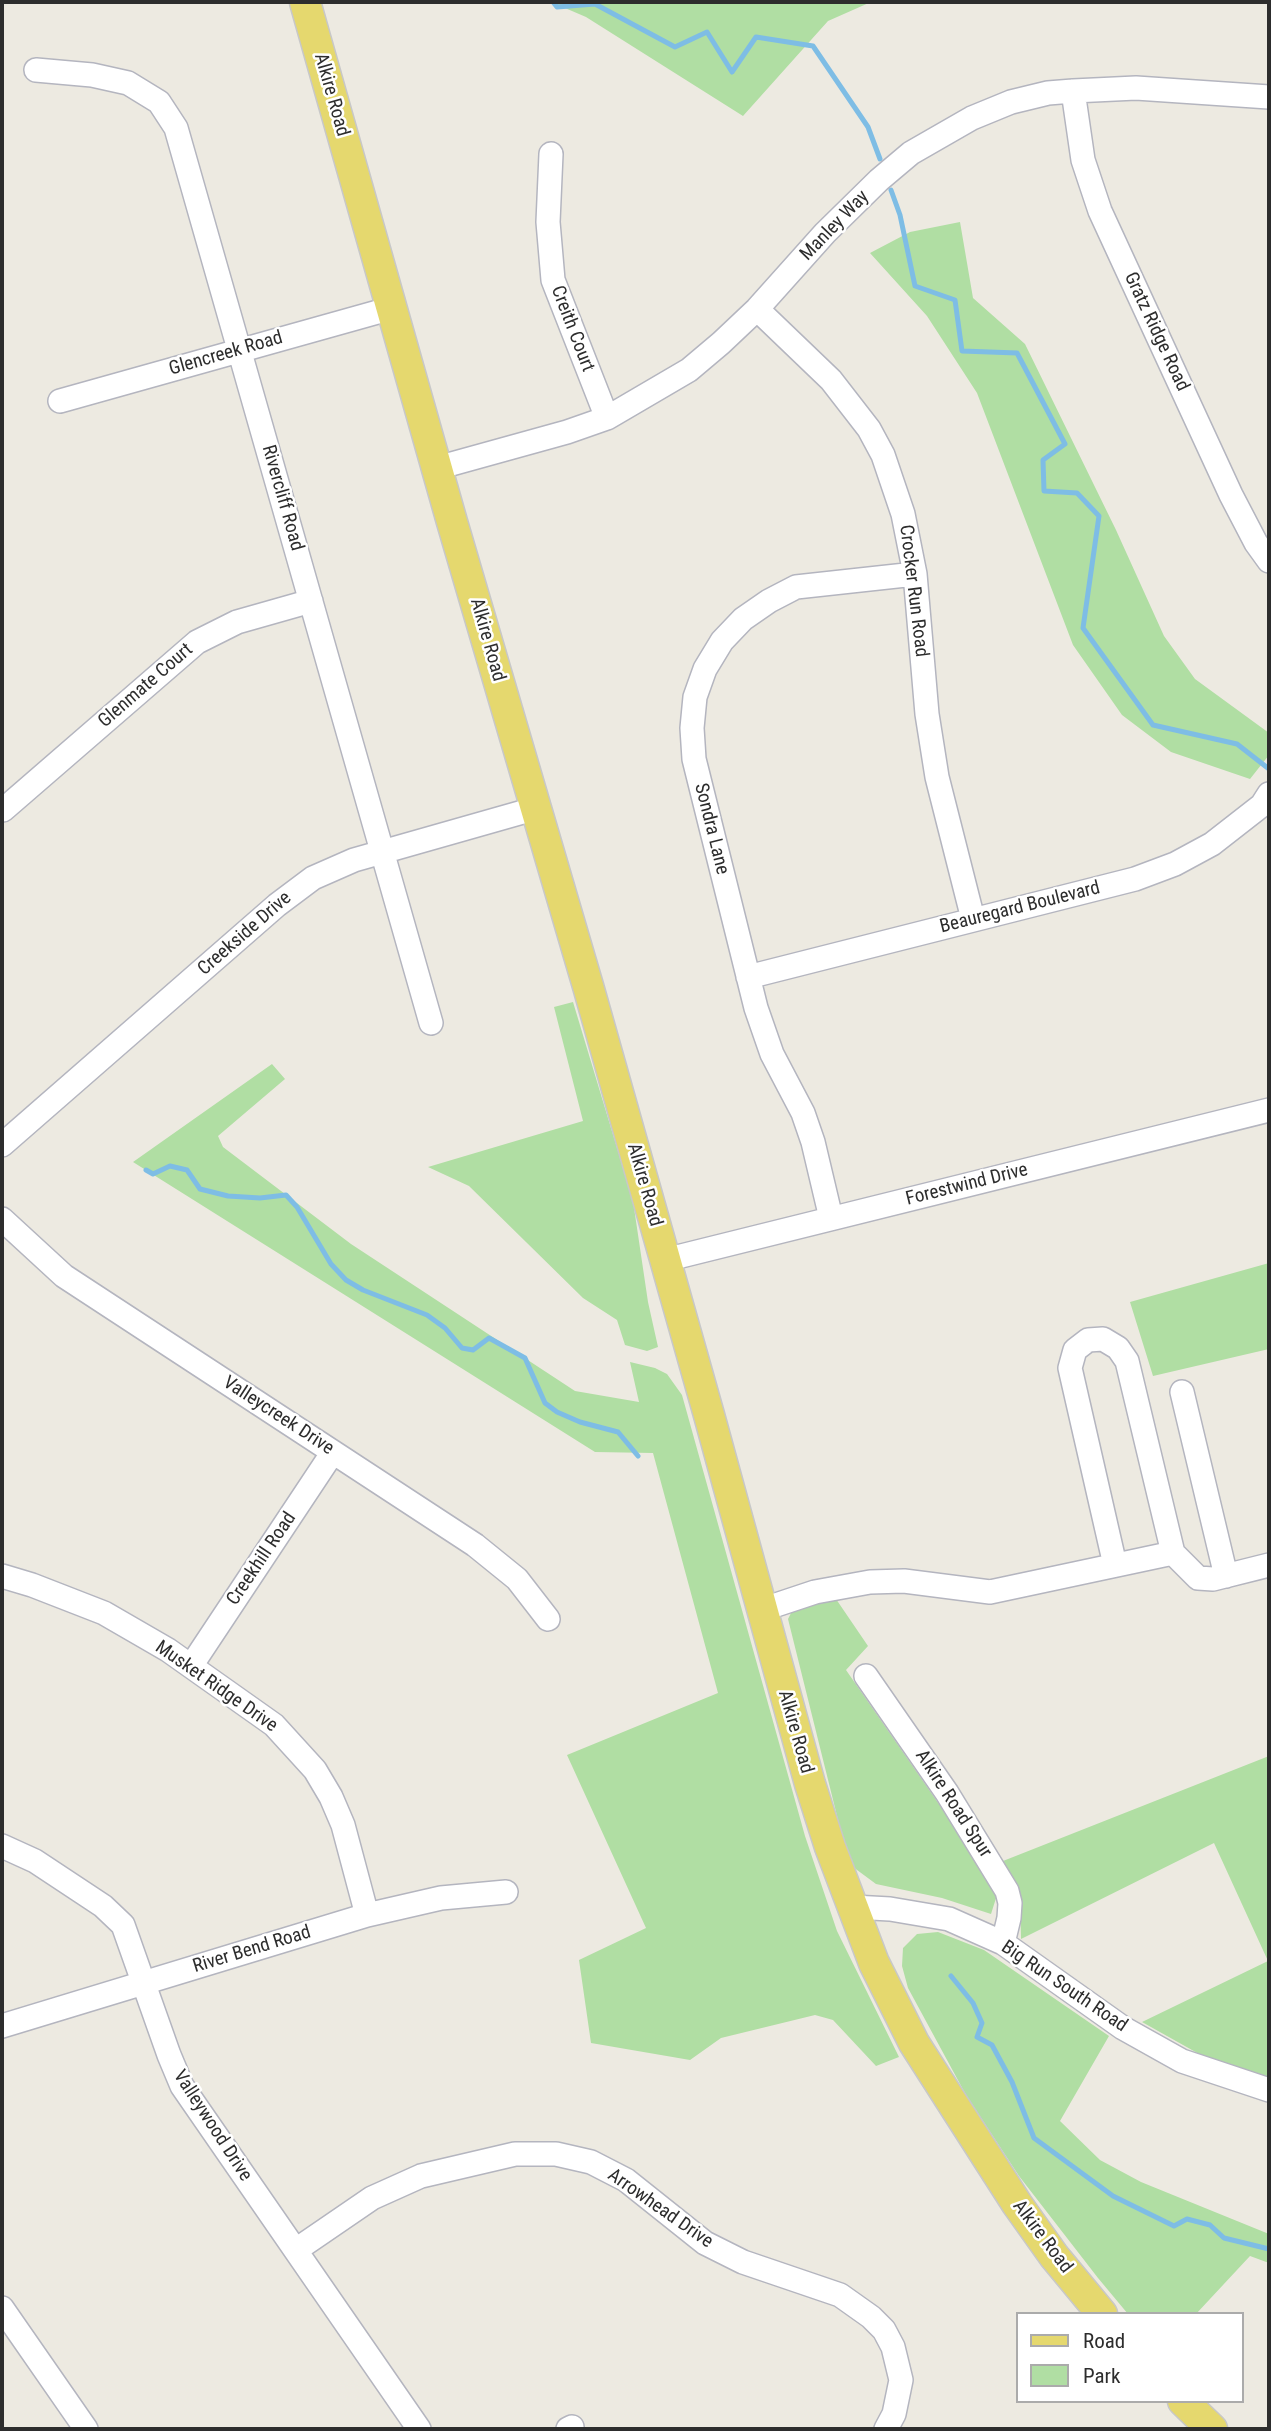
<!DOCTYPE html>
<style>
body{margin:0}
#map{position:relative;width:1271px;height:2431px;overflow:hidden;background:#edeae1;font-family:"Roboto Condensed",sans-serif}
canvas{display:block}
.frame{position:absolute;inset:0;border:4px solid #2d2d2d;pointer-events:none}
.legend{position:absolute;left:1016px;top:2312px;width:228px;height:91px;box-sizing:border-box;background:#fff;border:2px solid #ababab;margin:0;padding:9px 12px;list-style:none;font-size:21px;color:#2d2d2d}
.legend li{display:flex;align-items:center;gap:14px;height:35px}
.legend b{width:35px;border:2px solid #ababab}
</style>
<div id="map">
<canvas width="1271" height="2431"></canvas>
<div class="frame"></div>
<ul class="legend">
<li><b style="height:9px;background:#e5d86e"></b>Road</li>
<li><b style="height:19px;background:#b0dea3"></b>Park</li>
</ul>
</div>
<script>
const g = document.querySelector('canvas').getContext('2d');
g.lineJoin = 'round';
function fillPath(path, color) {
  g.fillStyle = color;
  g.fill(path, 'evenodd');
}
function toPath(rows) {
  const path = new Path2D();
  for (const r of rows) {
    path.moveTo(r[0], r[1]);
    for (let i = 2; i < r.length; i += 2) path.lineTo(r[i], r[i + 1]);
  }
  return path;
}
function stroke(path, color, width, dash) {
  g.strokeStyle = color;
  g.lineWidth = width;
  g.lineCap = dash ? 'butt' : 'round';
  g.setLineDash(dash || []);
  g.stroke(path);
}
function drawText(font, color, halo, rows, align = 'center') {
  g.font = font + ' "Roboto Condensed",sans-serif';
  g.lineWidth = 5;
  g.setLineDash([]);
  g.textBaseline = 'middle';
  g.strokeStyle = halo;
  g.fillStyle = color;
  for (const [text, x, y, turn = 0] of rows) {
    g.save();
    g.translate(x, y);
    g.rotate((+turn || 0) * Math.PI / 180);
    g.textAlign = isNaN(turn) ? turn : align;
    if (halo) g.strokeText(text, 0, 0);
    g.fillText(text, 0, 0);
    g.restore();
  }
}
fillPath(toPath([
 [551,2,871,2,828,21,743,116,586,17],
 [960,222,973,298,1025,344,1116,530,1164,636,1195,679,1269,733,1269,755,1250,779,1171,752,1122,715,1073,645,977,393,927,316,870,253,910,232],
 [573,1002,633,1201,648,1302,658,1347,647,1351,625,1345,617,1320,583,1298,469,1186,428,1167,583,1121,554,1007],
 [272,1064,285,1079,218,1136,223,1147,351,1244,575,1391,639,1402,630,1362,655,1368,667,1374,682,1395,805,1836,837,1931,899,2057,876,2066,833,2020,815,2015,721,2038,690,2060,591,2043,579,1960,646,1928,567,1755,718,1693,653,1453,595,1452,133,1162],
 [1269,1263,1269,1349,1153,1376,1130,1302],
 [836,1599,868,1646,846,1670,984,1869,997,1895,991,1914,942,1898,876,1884,853,1867,845,1848,788,1619,793,1609],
 [1269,1756,1269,2080,1217,2064,1142,2022,1268,1961,1214,1843,1021,1939,1020,1893,1003,1861],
 [938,1932,984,1950,1109,2036,1060,2121,1100,2160,1141,2182,1269,2234,1269,2263,1250,2256,1196,2314,1128,2314,1098,2278,1019,2176,966,2095,908,1988,902,1966,903,1948,917,1934]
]), '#b0dea3');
stroke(toPath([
 [553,2,557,7,595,4,675,47,707,32,732,72,756,37,813,46,868,127,880,159],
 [891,190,900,215,915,286,955,300,962,351,1017,353,1065,444,1043,460,1044,491,1077,493,1099,516,1083,628,1153,725,1237,744,1269,769],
 [146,1170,153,1174,170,1166,187,1170,200,1189,228,1196,260,1198,286,1195,297,1207,331,1264,346,1280,363,1290,427,1315,445,1328,462,1348,473,1350,489,1338,525,1358,545,1403,557,1412,580,1422,618,1432,638,1456],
 [951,1976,973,2003,982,2023,977,2037,992,2045,1012,2082,1034,2138,1113,2196,1174,2226,1187,2219,1210,2225,1224,2238,1269,2249]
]), '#7ebde5', 5);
const minor = toPath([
 [36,70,92,75,128,83,159,102,176,128,431,1023],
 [1073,91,1083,160,1100,211,1231,495,1256,543,1269,561],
 [551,154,548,222,553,280,607,418],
 [757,309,831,380,869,429,883,455,903,514,915,574,927,714,937,777,973,919],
 [60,401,392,308],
 [437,468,567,432,607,418,689,370,721,343,757,309,825,233,879,180,911,153,972,118,1011,102,1048,93,1073,91,1136,88,1269,97],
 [3,810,197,642,237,622,311,601],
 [748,977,1135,879,1175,864,1212,844,1262,805,1269,794],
 [2,1145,277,905,313,878,354,860,537,808],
 [831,1218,813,1142,803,1113,772,1054,756,1008,694,759,692,728,695,697,705,669,722,641,743,619,769,601,796,587,915,574],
 [2,1219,64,1276,475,1545,517,1579,548,1619],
 [665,1260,1269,1110],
 [1182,1392,1226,1576],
 [1115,1565,1070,1368,1075,1350,1088,1340,1103,1339,1118,1348,1127,1361,1173,1553],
 [2,1576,32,1585,104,1613,168,1650,274,1725,315,1770,331,1797,343,1825,367,1915],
 [761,1610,815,1592,870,1582,904,1581,990,1592,1173,1553,1198,1578,1213,1579,1269,1565],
 [191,1666,333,1452],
 [866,1676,947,1793,1007,1891,1010,1903,1009,1918,1003,1943],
 [2,1846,35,1861,103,1906,123,1925,169,2055,182,2086,419,2429],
 [853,1907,890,1909,949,1919,1003,1943,1123,2028,1182,2061,1269,2090],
 [2,2026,367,1915,441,1898,506,1892],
 [296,2250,372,2198,421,2176,515,2154,556,2154,591,2162,626,2180,705,2243,743,2262,840,2295,871,2317,884,2330,893,2347,901,2380,894,2414,886,2429],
 [2,2308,86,2429],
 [568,2429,572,2427]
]);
const major = toPath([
 [305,2,452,522,588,986,709,1415,810,1784,830,1847,874,1963,914,2043,1017,2204,1054,2256,1102,2314],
 [1183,2401,1212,2429]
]);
stroke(minor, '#b4b5bf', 26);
stroke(major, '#c8c8c8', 33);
stroke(minor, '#fff', 23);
stroke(major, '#e5d86e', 30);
drawText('19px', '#2d2d2d', '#fff', [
 ["Alkire Road",331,95,74],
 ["Manley Way",835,226,-46],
 ["Creith Court",572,329,69],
 ["Gratz Ridge Road",1156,332,65],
 ["Glencreek Road",226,354,-16],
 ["Rivercliff Road",282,498,74],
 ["Crocker Run Road",913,591,83],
 ["Alkire Road",487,640,74],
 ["Glenmate Court",146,686,-41],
 ["Sondra Lane",711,829,76],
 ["Beauregard Boulevard",1020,908,-14],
 ["Creekside Drive",245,934,-41],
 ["Alkire Road",644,1185,74],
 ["Forestwind Drive",967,1185,-14],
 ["Valleycreek Drive",278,1416,33],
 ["Creekhill Road",262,1559,-56],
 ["Musket Ridge Drive",216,1687,35],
 ["Alkire Road",795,1732,74],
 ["Alkire Road Spur",953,1804,57],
 ["River Bend Road",252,1950,-17],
 ["Big Run South Road",1064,1987,34],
 ["Valleywood Drive",212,2126,57],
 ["Arrowhead Drive",660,2209,35],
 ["Alkire Road",1042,2237,53]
]);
</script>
